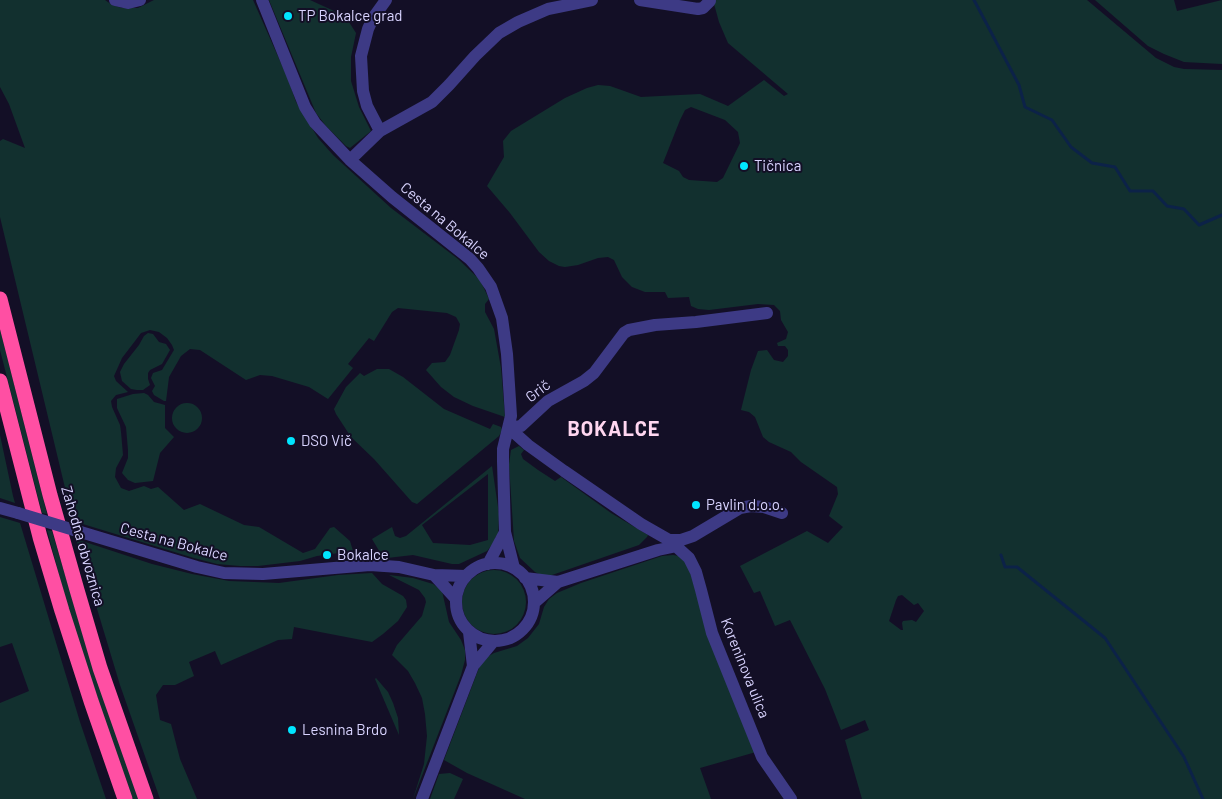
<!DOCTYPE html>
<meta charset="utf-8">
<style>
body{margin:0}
canvas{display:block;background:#130f26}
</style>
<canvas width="1222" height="799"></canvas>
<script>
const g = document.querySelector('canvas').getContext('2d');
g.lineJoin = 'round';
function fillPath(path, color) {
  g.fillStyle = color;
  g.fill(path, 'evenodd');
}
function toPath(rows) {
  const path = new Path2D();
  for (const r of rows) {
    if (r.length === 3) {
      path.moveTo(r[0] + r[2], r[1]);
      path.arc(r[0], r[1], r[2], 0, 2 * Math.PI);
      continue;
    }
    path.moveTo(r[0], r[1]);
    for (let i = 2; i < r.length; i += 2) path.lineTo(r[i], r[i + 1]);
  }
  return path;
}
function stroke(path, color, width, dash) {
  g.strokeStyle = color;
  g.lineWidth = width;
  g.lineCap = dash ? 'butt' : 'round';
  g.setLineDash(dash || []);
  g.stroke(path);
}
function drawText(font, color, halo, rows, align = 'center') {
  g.font = font + ' Barlow,sans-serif';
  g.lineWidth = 4;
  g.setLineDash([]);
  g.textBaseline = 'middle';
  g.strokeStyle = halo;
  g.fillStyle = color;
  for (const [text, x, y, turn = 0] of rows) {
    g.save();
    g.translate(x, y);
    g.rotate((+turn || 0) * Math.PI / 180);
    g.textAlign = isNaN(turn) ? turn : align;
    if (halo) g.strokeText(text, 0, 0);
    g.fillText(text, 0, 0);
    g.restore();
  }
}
fillPath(toPath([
 [0,0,105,0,112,5,122,8,138,8,154,0,253,0,288,79,296,102,318,138,333,155,391,208,458,259,480,280,489,299,485,304,485,312,494,329,501,368,505,417,473,406,454,397,441,387,426,370,432,363,445,362,450,355,459,330,460,324,456,317,447,313,398,308,392,312,374,341,369,338,348,364,353,368,328,399,309,387,272,376,260,375,246,380,200,350,190,349,181,356,169,377,166,401,164,401,154,395,152,391,155,386,151,378,153,373,162,370,174,350,172,345,167,338,159,332,150,330,141,333,135,341,122,358,114,376,116,381,128,392,116,395,111,401,112,407,120,425,121,432,123,455,116,468,115,477,121,488,129,491,144,486,151,489,158,487,184,510,200,504,244,525,259,527,303,553,315,549,330,528,334,527,350,541,353,551,317,556,300,561,258,566,240,566,217,564,194,558,73,521,0,217,0,141,3,139,25,148,9,104,0,87],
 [269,0,310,0,345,16,356,33,351,57,351,81,359,107,371,131,350,148,346,146,326,126,316,113],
 [713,0,1087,0,1156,58,1174,67,1184,69,1222,70,1222,799,862,799,845,740,869,730,865,720,841,730,825,689,790,620,775,626,760,591,754,593,740,566,807,531,828,543,843,527,829,516,838,494,837,487,801,462,791,452,769,442,763,437,755,417,749,412,741,410,751,370,758,351,767,350,774,360,783,362,788,356,788,350,785,346,778,346,777,343,786,339,788,332,781,320,780,311,774,305,758,304,709,310,698,309,691,306,689,297,668,298,665,292,645,292,632,287,622,277,614,260,608,257,598,258,578,265,565,267,559,266,549,261,539,252,510,213,487,186,504,157,503,141,511,131,565,98,587,88,598,85,610,86,641,97,700,94,728,106,764,80,784,96,788,94,728,43,719,22],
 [691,107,725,120,738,132,740,143,723,178,717,182,689,180,683,177,679,171,663,163,680,120,685,110],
 [902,595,914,605,918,603,924,611,916,622,912,620,903,621,902,623,903,630,901,630,889,621,896,600,898,596],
 [1095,0,1174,0,1177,11,1222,0,1222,64,1184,62,1164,54,1148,46],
 [0,329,47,514,42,513,0,350],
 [148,333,153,334,159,342,166,344,170,350,162,364,150,370,148,373,148,379,150,385,143,390,137,390,131,389,122,381,120,372,124,364,139,345,144,336],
 [377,369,389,369,403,377,444,409,490,429,493,424,501,427,502,430,499,436,417,504,412,502,374,459,351,437,336,414,334,409,346,387,360,373,364,376],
 [144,393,148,395,154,402,165,405,165,428,174,437,160,453,153,481,135,483,128,480,122,473,128,458,128,450,126,427,117,408,117,399,133,394],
 [187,418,15],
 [0,435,13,496,15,503,0,498],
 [519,446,524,450,521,454,523,459,538,470,555,481,561,477,611,513,648,535,647,537,639,545,552,575,541,575,535,572,520,558,514,541,509,464,511,450],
 [492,466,499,514,498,537,495,537,495,541,487,551,459,564,452,564,413,555,387,558,381,554,372,539,392,527,395,536,400,538,406,536],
 [488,474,488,540,470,545,433,543,422,525],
 [0,517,20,523,80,722,106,799,0,799,0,703,29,691,12,643,0,647],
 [47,530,52,531,87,649,139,799,133,799,105,721,68,608],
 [76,539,152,564,192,574,229,581,279,583,338,575,372,573,382,584,403,596,406,600,407,607,398,621,383,634,372,642,294,627,292,639,278,640,221,665,215,651,189,662,194,676,175,685,163,685,156,695,160,720,171,724,180,759,197,799,160,799,120,685],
 [673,555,679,556,686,561,756,752,700,768,711,799,525,799,467,773,444,760,482,660,494,653,517,646,528,638,539,624,544,607,549,599,557,593,581,583,662,556],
 [494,602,32],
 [389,575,413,578,433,584,442,591,449,622,461,640,465,650,465,660,461,675,413,799,424,764,427,736,425,714,422,698,415,683,408,671,392,655,397,645,422,616,426,602,425,598,419,590],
 [376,678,388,692,393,703,398,718,399,735,375,679],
 [450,773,463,779,454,799,430,799,439,774]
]), '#12302f');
stroke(toPath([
 [974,0,1019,85,1025,107,1052,120,1071,147,1092,163,1115,167,1130,191,1153,191,1167,206,1184,209,1199,225,1222,215],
 [1001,555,1005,567,1017,567,1105,638,1184,757,1203,799]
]), '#0c2248', 3);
stroke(toPath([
 [115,0,128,3,140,0],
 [262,0,305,107,315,123,350,160,392,197,470,259,478,268,491,287,502,318,507,354,511,416,503,449,503,461,505,532,514,568],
 [640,0,698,9,703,8,710,1],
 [380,131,367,106,363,91,361,56,368,29,373,18,386,0],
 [350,160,380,131,432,102,449,85,475,56,499,33,518,22,548,9,592,0],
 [509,428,528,445,564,471,641,524,669,540,689,558,696,572,701,590,712,633,762,757,791,799],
 [509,428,521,426,548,401,584,381,594,373,624,333,629,330,655,325,696,322,767,313],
 [0,508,18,513],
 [74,530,197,567,224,573,263,574,370,565,399,567,434,575,466,576],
 [669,540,681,540,693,536,740,508,751,506,764,507,782,513],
 [495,602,39],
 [488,564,505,532],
 [434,575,456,599],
 [525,578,558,582,658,550,677,546],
 [534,603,558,582],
 [469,632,473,666],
 [422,799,473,666,493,642]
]), '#3d3a85', 12);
stroke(toPath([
 [0,299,50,495,77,590,100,668,146,799],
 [0,381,40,537,62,611,91,701,125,799]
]), '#ff4fa3', 15);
stroke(toPath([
 [18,513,74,530]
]), '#3d3a85', 12);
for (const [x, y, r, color] of [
 [288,16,5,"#00e5ff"],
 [744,166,5,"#00e5ff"],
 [291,441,5,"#00e5ff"],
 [696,505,5,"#00e5ff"],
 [327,555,5,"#00e5ff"],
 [292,730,5,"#00e5ff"]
]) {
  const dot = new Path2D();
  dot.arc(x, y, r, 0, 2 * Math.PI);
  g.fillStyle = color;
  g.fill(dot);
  stroke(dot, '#130f26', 2);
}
drawText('15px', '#d9d4ff', '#130f26', [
 ["TP Bokalce grad",298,16],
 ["Tičnica",754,166],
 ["DSO Vič",301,441],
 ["Pavlin d.o.o.",706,505],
 ["Bokalce",337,555],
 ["Lesnina Brdo",302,730]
], 'left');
drawText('15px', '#d9d4ff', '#130f26', [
 ["Cesta na Bokalce",445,221,40],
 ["Grič",538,391,-37],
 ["Cesta na Bokalce",174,542,15],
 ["Zahodna obvoznica",83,546,74],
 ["Koreninova ulica",745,668,68]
]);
g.letterSpacing = '1px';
drawText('bold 20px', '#ffd6f0', '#130f26', [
 ["BOKALCE",614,429]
]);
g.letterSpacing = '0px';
</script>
